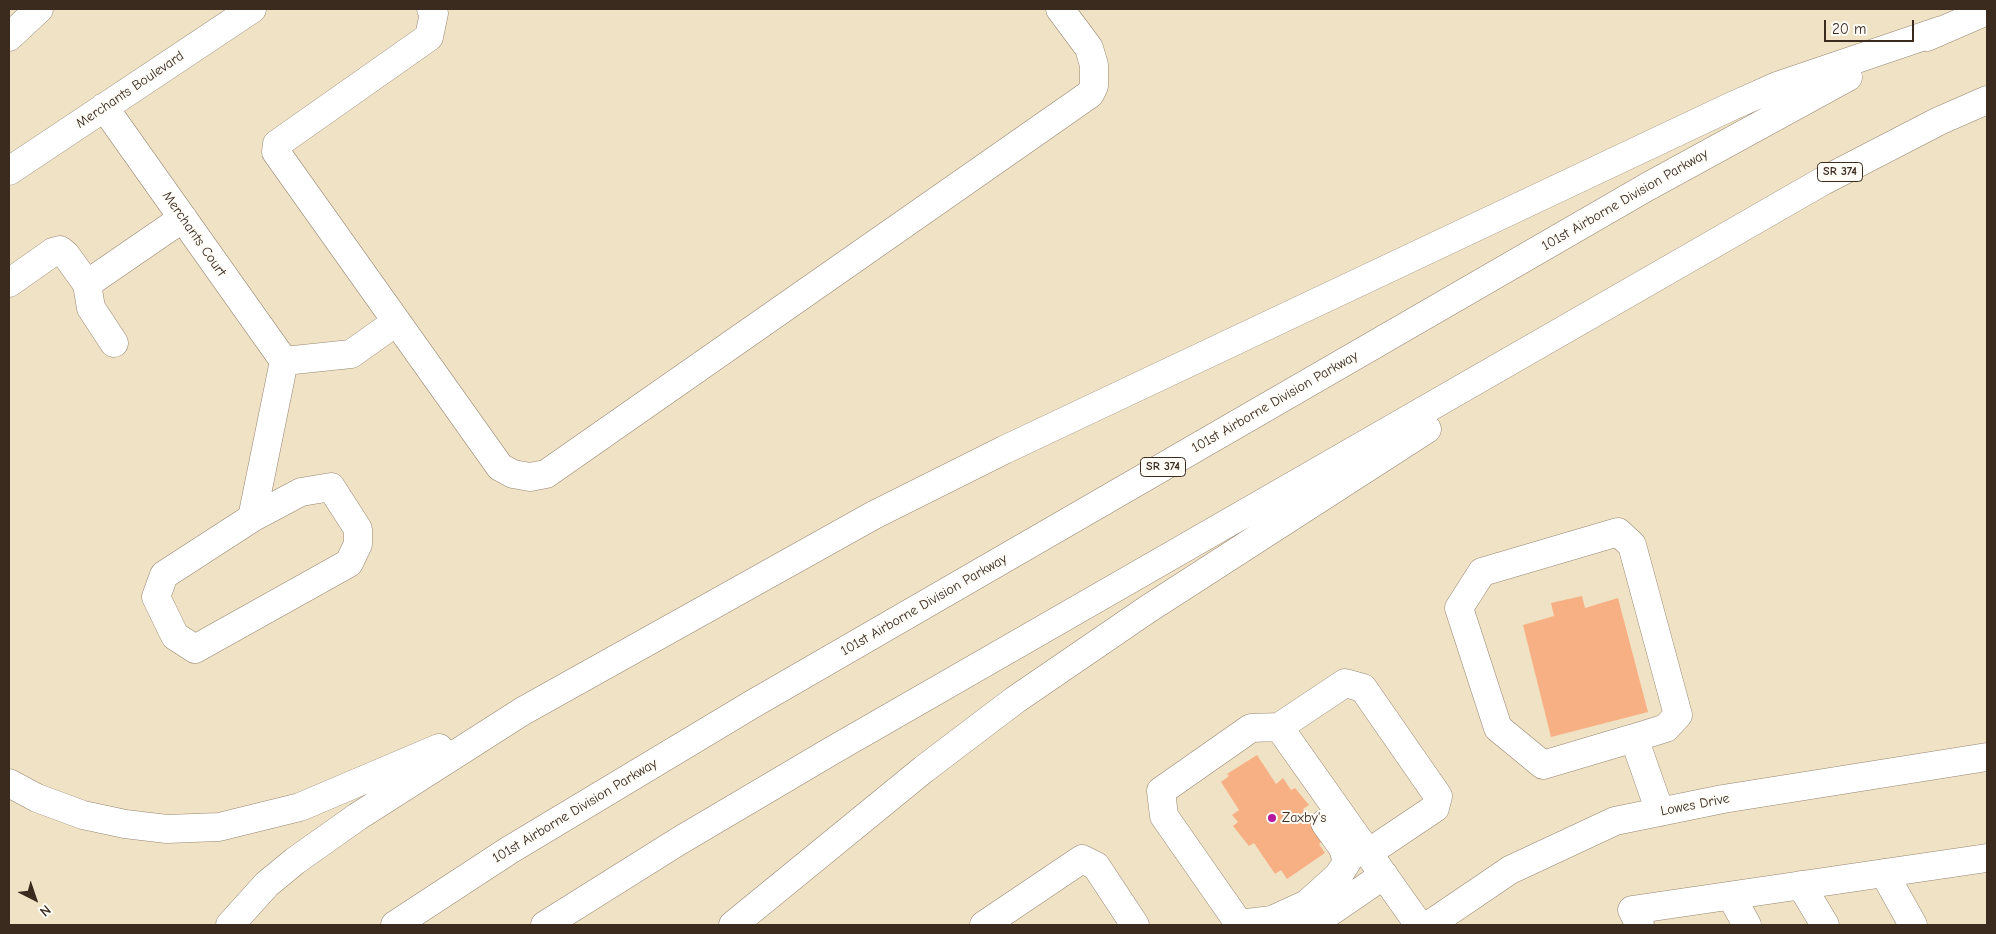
<!DOCTYPE html>
<style>
body{margin:0}
#map{position:relative;width:1996px;height:934px;overflow:hidden;background:#f0e2c5;font-family:"Comic Neue",sans-serif}
canvas{display:block}
.frame{position:absolute;inset:0;border:10px solid #3b2a1e;pointer-events:none}
.north{position:absolute;left:10px;top:874px;width:50px;height:50px;-webkit-text-stroke:4px #fdfcf7;paint-order:stroke;rotate:139deg;font-size:14px;font-weight:700;line-height:20px;text-align:center;color:#3b2a1e}
.north::after{content:'';display:block;margin:auto;width:18px;height:22px;background:#3b2a1e;clip-path:polygon(50% 0,100% 100%,50% 72%,0 100%)}
.scale{position:absolute;left:1824px;top:20px;width:90px;height:22px;box-sizing:border-box;border:2px solid #3b2a1e;border-top:0;padding-left:6px;font-size:15px;line-height:18px;white-space:nowrap;color:#3b2a1e;-webkit-text-stroke:4px #fdfcf7;paint-order:stroke}
</style>
<div id="map">
<canvas width="1996" height="934"></canvas>
<div class="frame"></div>
<div class="north">N</div>
<div class="scale">20 m</div>
</div>
<script>
const g = document.querySelector('canvas').getContext('2d');
g.lineJoin = 'round';
function fillPath(path, color) {
  g.fillStyle = color;
  g.fill(path, 'evenodd');
}
function toPath(rows) {
  const path = new Path2D();
  for (const r of rows) {
    path.moveTo(r[0], r[1]);
    for (let i = 2; i < r.length; i += 2) path.lineTo(r[i], r[i + 1]);
  }
  return path;
}
function stroke(path, color, width, dash) {
  g.strokeStyle = color;
  g.lineWidth = width;
  g.lineCap = dash ? 'butt' : 'round';
  g.setLineDash(dash || []);
  g.stroke(path);
}
function drawText(font, color, halo, rows, align = 'center') {
  g.font = font + ' "Comic Neue",sans-serif';
  g.lineWidth = 4;
  g.setLineDash([]);
  g.textBaseline = 'middle';
  g.strokeStyle = halo;
  g.fillStyle = color;
  for (const [text, x, y, turn = 0] of rows) {
    g.save();
    g.translate(x, y);
    g.rotate((+turn || 0) * Math.PI / 180);
    g.textAlign = isNaN(turn) ? turn : align;
    if (halo) g.strokeText(text, 0, 0);
    g.fillText(text, 0, 0);
    g.restore();
  }
}
fillPath(toPath([
 [1582,596,1585,608,1618,598,1648,712,1551,737,1523,625,1554,616,1551,603],
 [1257,755,1276,784,1283,778,1291,790,1295,788,1309,805,1303,809,1325,839,1319,844,1325,853,1287,879,1281,870,1275,874,1254,843,1249,846,1233,826,1238,822,1232,815,1239,810,1221,782,1229,776,1227,774]
]), '#f7b084');
const minor = toPath([
 [431,9,434,13,429,37,277,144,276,152,500,467,513,474,530,477,546,474,1090,94,1094,86,1094,65,1089,48,1060,9],
 [9,37,39,9],
 [104,107,284,361],
 [9,171,252,9],
 [9,283,53,252,60,250,66,255,87,284,183,218],
 [87,284,91,308,114,343],
 [284,361,351,354,396,322],
 [252,518,301,492,331,487,358,529,358,544,349,563,195,649,175,636,156,597,164,575,252,518,284,361],
 [1279,727,1345,683,1363,688,1438,796,1435,808,1368,853],
 [1634,738,1543,765,1498,728,1459,608,1482,572,1618,532,1632,545,1678,715,1666,728,1634,738,1660,812],
 [1884,873,1913,925],
 [1801,885,1825,925],
 [1731,896,1747,925],
 [1239,924,1272,920,1307,904,1338,876,1347,862,1343,848,1325,823],
 [984,925,1082,859,1096,866,1135,925],
 [1240,925,1164,816,1161,791,1251,728,1279,727,1419,925],
 [1311,925,1384,875],
 [1429,925,1510,870,1615,821,1723,799,1987,757],
 [1640,925,1632,910,1987,858]
]);
const highway = toPath([
 [1927,37,1987,11],
 [9,783,37,798,83,815,125,824,167,829,219,827,300,807,439,748],
 [230,925,267,884,295,861,357,817,523,711,874,515,1004,450,1730,107,1777,86,1942,30],
 [395,925,508,851,751,705,1647,187,1848,77],
 [545,925,679,841,833,750,1823,181,1939,121,1987,100],
 [733,925,924,769,1015,700,1148,609,1427,429]
]);
stroke(minor, '#968672', 29);
stroke(highway, '#968672', 29);
stroke(minor, '#fff', 28);
stroke(highway, '#fff', 28);
for (const [x, y, r, color] of [
 [1272,818,5,"#b5179e"]
]) {
  const dot = new Path2D();
  dot.arc(x, y, r, 0, 2 * Math.PI);
  g.fillStyle = color;
  g.fill(dot);
  stroke(dot, '#fdfcf7', 2);
}
for (const [x, y, w] of [
 [1840,172,45],
 [1163,467,45]
]) {
  const box = new Path2D();
  box.roundRect(x - w / 2, y - 9.5, w, 19, 4);
  g.fillStyle = '#fdfcf7';
  g.fill(box);
  stroke(box, '#3b2a1e', 1);
}
drawText('bold 12px', '#3b2a1e', null, [
 ["SR 374",1840,172],
 ["SR 374",1163,467]
]);
drawText('14px', '#3b2a1e', '#fdfcf7', [
 ["Merchants Boulevard",130,90,-34],
 ["101st Airborne Division Parkway",1625,200,-30],
 ["Merchants Court",194,234,55],
 ["101st Airborne Division Parkway",1275,402,-30],
 ["101st Airborne Division Parkway",924,605,-30],
 ["Lowes Drive",1695,805,-11],
 ["101st Airborne Division Parkway",575,811,-31]
]);
drawText('14px', '#3b2a1e', '#fdfcf7', [
 ["Zaxby's",1282,818]
], 'left');
</script>
